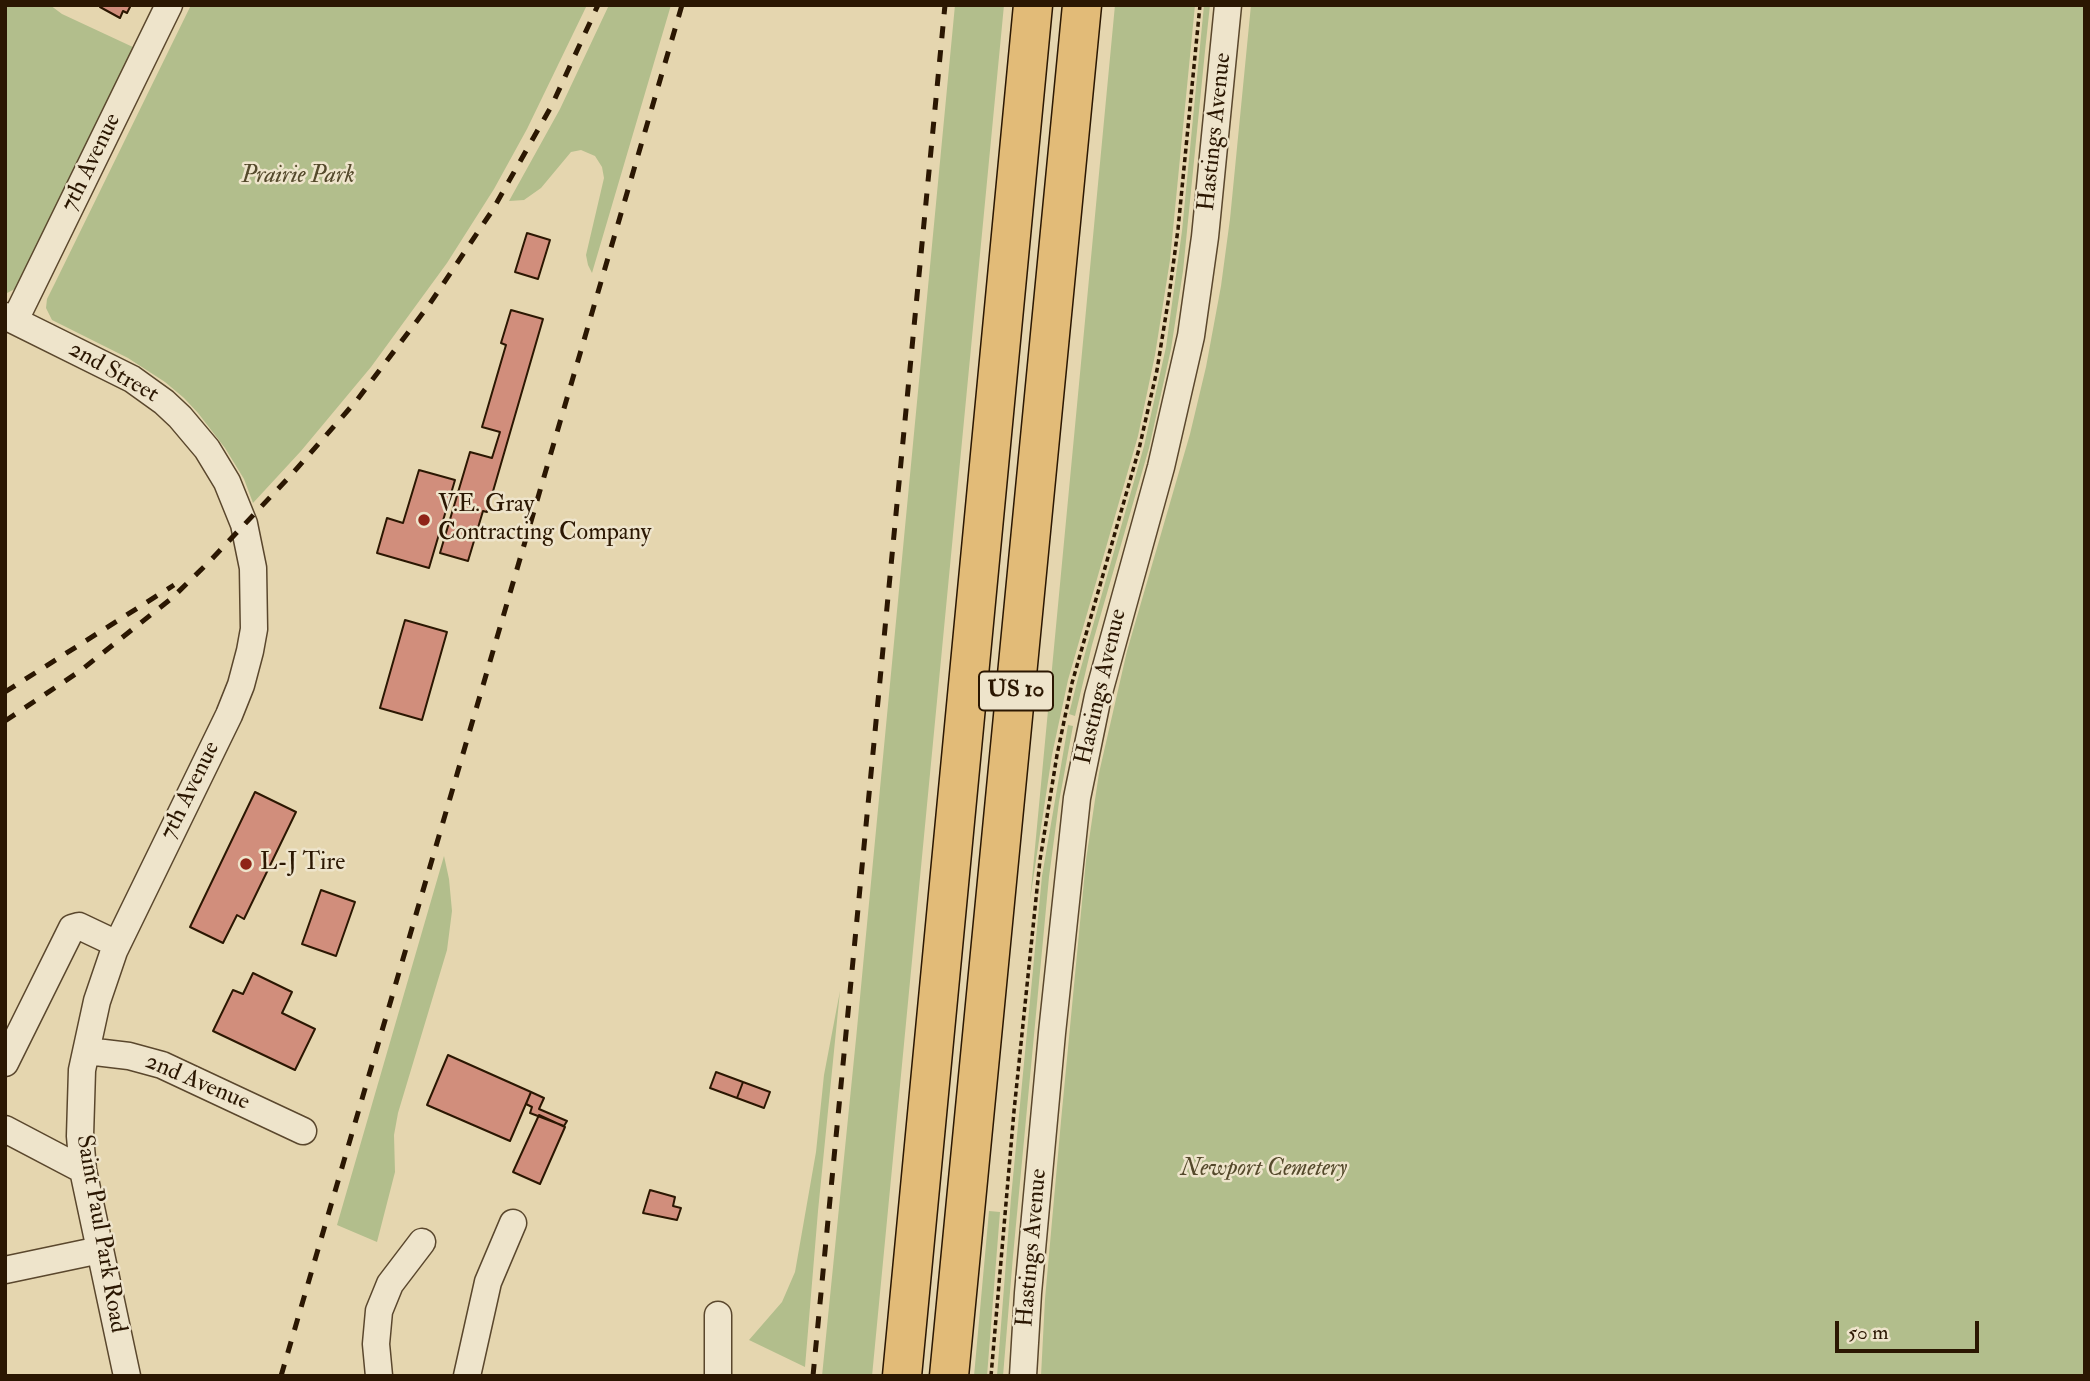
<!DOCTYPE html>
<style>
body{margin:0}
#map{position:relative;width:2090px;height:1381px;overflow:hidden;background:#e5d6af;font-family:"IM FELL Double Pica",serif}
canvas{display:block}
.frame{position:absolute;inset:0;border:7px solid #2b1702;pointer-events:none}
.scale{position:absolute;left:1835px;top:1321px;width:144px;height:32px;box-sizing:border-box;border:4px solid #2b1702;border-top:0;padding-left:9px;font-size:21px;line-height:24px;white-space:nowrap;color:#2b1702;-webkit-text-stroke:5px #eee4cb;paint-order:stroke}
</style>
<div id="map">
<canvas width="2090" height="1381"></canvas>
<div class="frame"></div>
<div class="scale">50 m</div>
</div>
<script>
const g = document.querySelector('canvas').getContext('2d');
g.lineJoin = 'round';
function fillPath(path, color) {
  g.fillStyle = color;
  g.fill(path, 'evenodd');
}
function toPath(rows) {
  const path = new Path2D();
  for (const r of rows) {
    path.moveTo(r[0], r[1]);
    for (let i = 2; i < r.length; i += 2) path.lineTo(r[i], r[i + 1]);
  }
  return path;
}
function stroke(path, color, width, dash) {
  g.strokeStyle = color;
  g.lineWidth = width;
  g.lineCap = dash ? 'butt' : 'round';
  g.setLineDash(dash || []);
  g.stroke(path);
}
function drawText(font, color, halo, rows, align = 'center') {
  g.font = font + ' "IM FELL Double Pica",serif';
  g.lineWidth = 5;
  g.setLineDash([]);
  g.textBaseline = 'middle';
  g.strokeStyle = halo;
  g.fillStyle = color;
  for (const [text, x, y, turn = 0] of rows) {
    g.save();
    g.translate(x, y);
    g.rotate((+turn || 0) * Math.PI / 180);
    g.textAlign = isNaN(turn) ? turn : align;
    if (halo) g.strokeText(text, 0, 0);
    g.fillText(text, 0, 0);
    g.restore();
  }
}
fillPath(toPath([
 [5,5,50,5,62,14,135,48,17,288,5,294],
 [191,5,587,5,527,129,494,189,447,263,371,367,301,451,253,503,244,479,225,448,198,413,184,398,165,382,128,358,52,320,46,308,47,299,55,283],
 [609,5,671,5,592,273,588,265,586,255,604,178,602,167,595,156,581,150,571,152,541,188,524,200,509,201,560,109],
 [955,5,1004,5,872,1376,822,1376,856,1039],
 [1115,5,1195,5,1170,260,1155,355,1138,436,1068,680,1052,755,1030,900],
 [1204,5,1210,5,1205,51,1183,271,1171,349,1149,448,1092,645,1075,716,1069,714,1078,678,1144,446,1166,347,1182,231],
 [1251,5,2085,5,2085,1376,1041,1376,1045,1299,1061,1121,1086,860,1099,773,1127,651,1190,434,1206,367,1221,286,1230,219],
 [1068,725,1073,726,1059,802,1049,877,1013,1256,1003,1376,997,1376,1011,1198,1042,876],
 [444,856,449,879,452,911,447,950,398,1113,394,1135,395,1172,377,1242,337,1225],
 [840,991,818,1211,805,1367,749,1340,782,1302,795,1272,816,1152,824,1075],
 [989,1211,1000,1212,987,1376,974,1376]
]), '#b2be8c');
const building = toPath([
 [101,5,131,5,127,13,123,11,120,18,100,7,101,5],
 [527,233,550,240,538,279,515,272,527,233],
 [511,310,543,319,487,512,483,511,468,561,440,553,470,452,492,458,500,432,482,427,506,345,501,343,511,310],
 [419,470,455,480,429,568,377,553,387,518,403,523,419,470],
 [405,620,447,632,422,720,380,708,405,620],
 [255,792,296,812,244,919,237,915,223,943,190,927,255,792],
 [321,890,355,902,336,956,302,944,321,890],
 [253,973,292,992,282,1013,315,1029,295,1070,213,1031,233,990,243,994,253,973],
 [448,1055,531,1092,510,1141,427,1105,448,1055],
 [716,1072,743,1082,737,1098,710,1088,716,1072],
 [743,1082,770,1092,764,1108,737,1098,743,1082],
 [531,1092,544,1098,539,1109,567,1121,564,1126,530,1113,532,1107,526,1104,531,1092],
 [539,1115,565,1127,540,1184,513,1172,539,1115],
 [650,1190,675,1197,673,1206,681,1208,677,1220,643,1213,650,1190]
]);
fillPath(building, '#d18e7c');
stroke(building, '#2b1702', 2);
const minor = toPath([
 [5,316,132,379,164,402,180,417,207,449,227,482,244,524,253,568,254,629,250,651,241,685,229,715,114,951,97,1001,82,1070,80,1136,83,1170,127,1376],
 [15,320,169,5],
 [87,1051,129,1056,162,1065,303,1131],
 [5,1063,72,928,79,926,117,944],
 [5,1129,83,1170],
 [5,1270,100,1250],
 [718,1315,718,1376],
 [379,1376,376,1344,379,1311,390,1284,422,1242],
 [467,1376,488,1282,513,1223],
 [1023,1376,1028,1293,1052,1033,1077,798,1098,696,1161,467,1191,336,1205,237,1228,5]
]);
const highway = toPath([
 [902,1376,1033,5],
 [949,1376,1082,5]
]);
stroke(minor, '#5a472d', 29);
stroke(highway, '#2b1702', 41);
stroke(toPath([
 [991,1376,1014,1111,1040,860,1057,755,1072,683,1139,449,1157,370,1169,296,1178,229,1200,5]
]), '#2b1702', 3.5, [5, 3.5]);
stroke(minor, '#eee4cb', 26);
stroke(highway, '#e2bb78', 38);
stroke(toPath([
 [5,692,174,585],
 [5,721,80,671,172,598,209,562,292,474,357,400,429,305,492,211,552,105,598,5],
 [281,1376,682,5],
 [813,1376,945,5]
]), '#2b1702', 5, [12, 12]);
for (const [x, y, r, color] of [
 [424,520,7,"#8f2418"],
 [246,864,7,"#8f2418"]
]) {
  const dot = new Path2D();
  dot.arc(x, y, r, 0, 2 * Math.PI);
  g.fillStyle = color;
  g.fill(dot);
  stroke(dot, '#eee4cb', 2.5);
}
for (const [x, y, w] of [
 [1016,691,74]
]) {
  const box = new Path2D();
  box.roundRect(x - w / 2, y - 19.5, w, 39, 5);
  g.fillStyle = '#eee4cb';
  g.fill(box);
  stroke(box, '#2b1702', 2);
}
drawText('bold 23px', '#2b1702', null, [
 ["US 10",1016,691]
]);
drawText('24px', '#2b1702', '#eee4cb', [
 ["Hastings Avenue",1216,132,-84],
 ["7th Avenue",92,163,-64],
 ["2nd Street",113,373,30],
 ["Hastings Avenue",1102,687,-77],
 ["7th Avenue",191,791,-64],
 ["2nd Avenue",197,1083,23],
 ["Saint Paul Park Road",100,1234,80],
 ["Hastings Avenue",1033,1248,-85]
]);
drawText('italic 24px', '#54492b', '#eee4cb', [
 ["Prairie Park",298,177],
 ["Newport Cemetery",1264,1170]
]);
drawText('24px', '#2b1702', '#eee4cb', [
 ["V.E. Gray",438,506],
 ["Contracting Company",438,534],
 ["L-J Tire",260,864]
], 'left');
</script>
